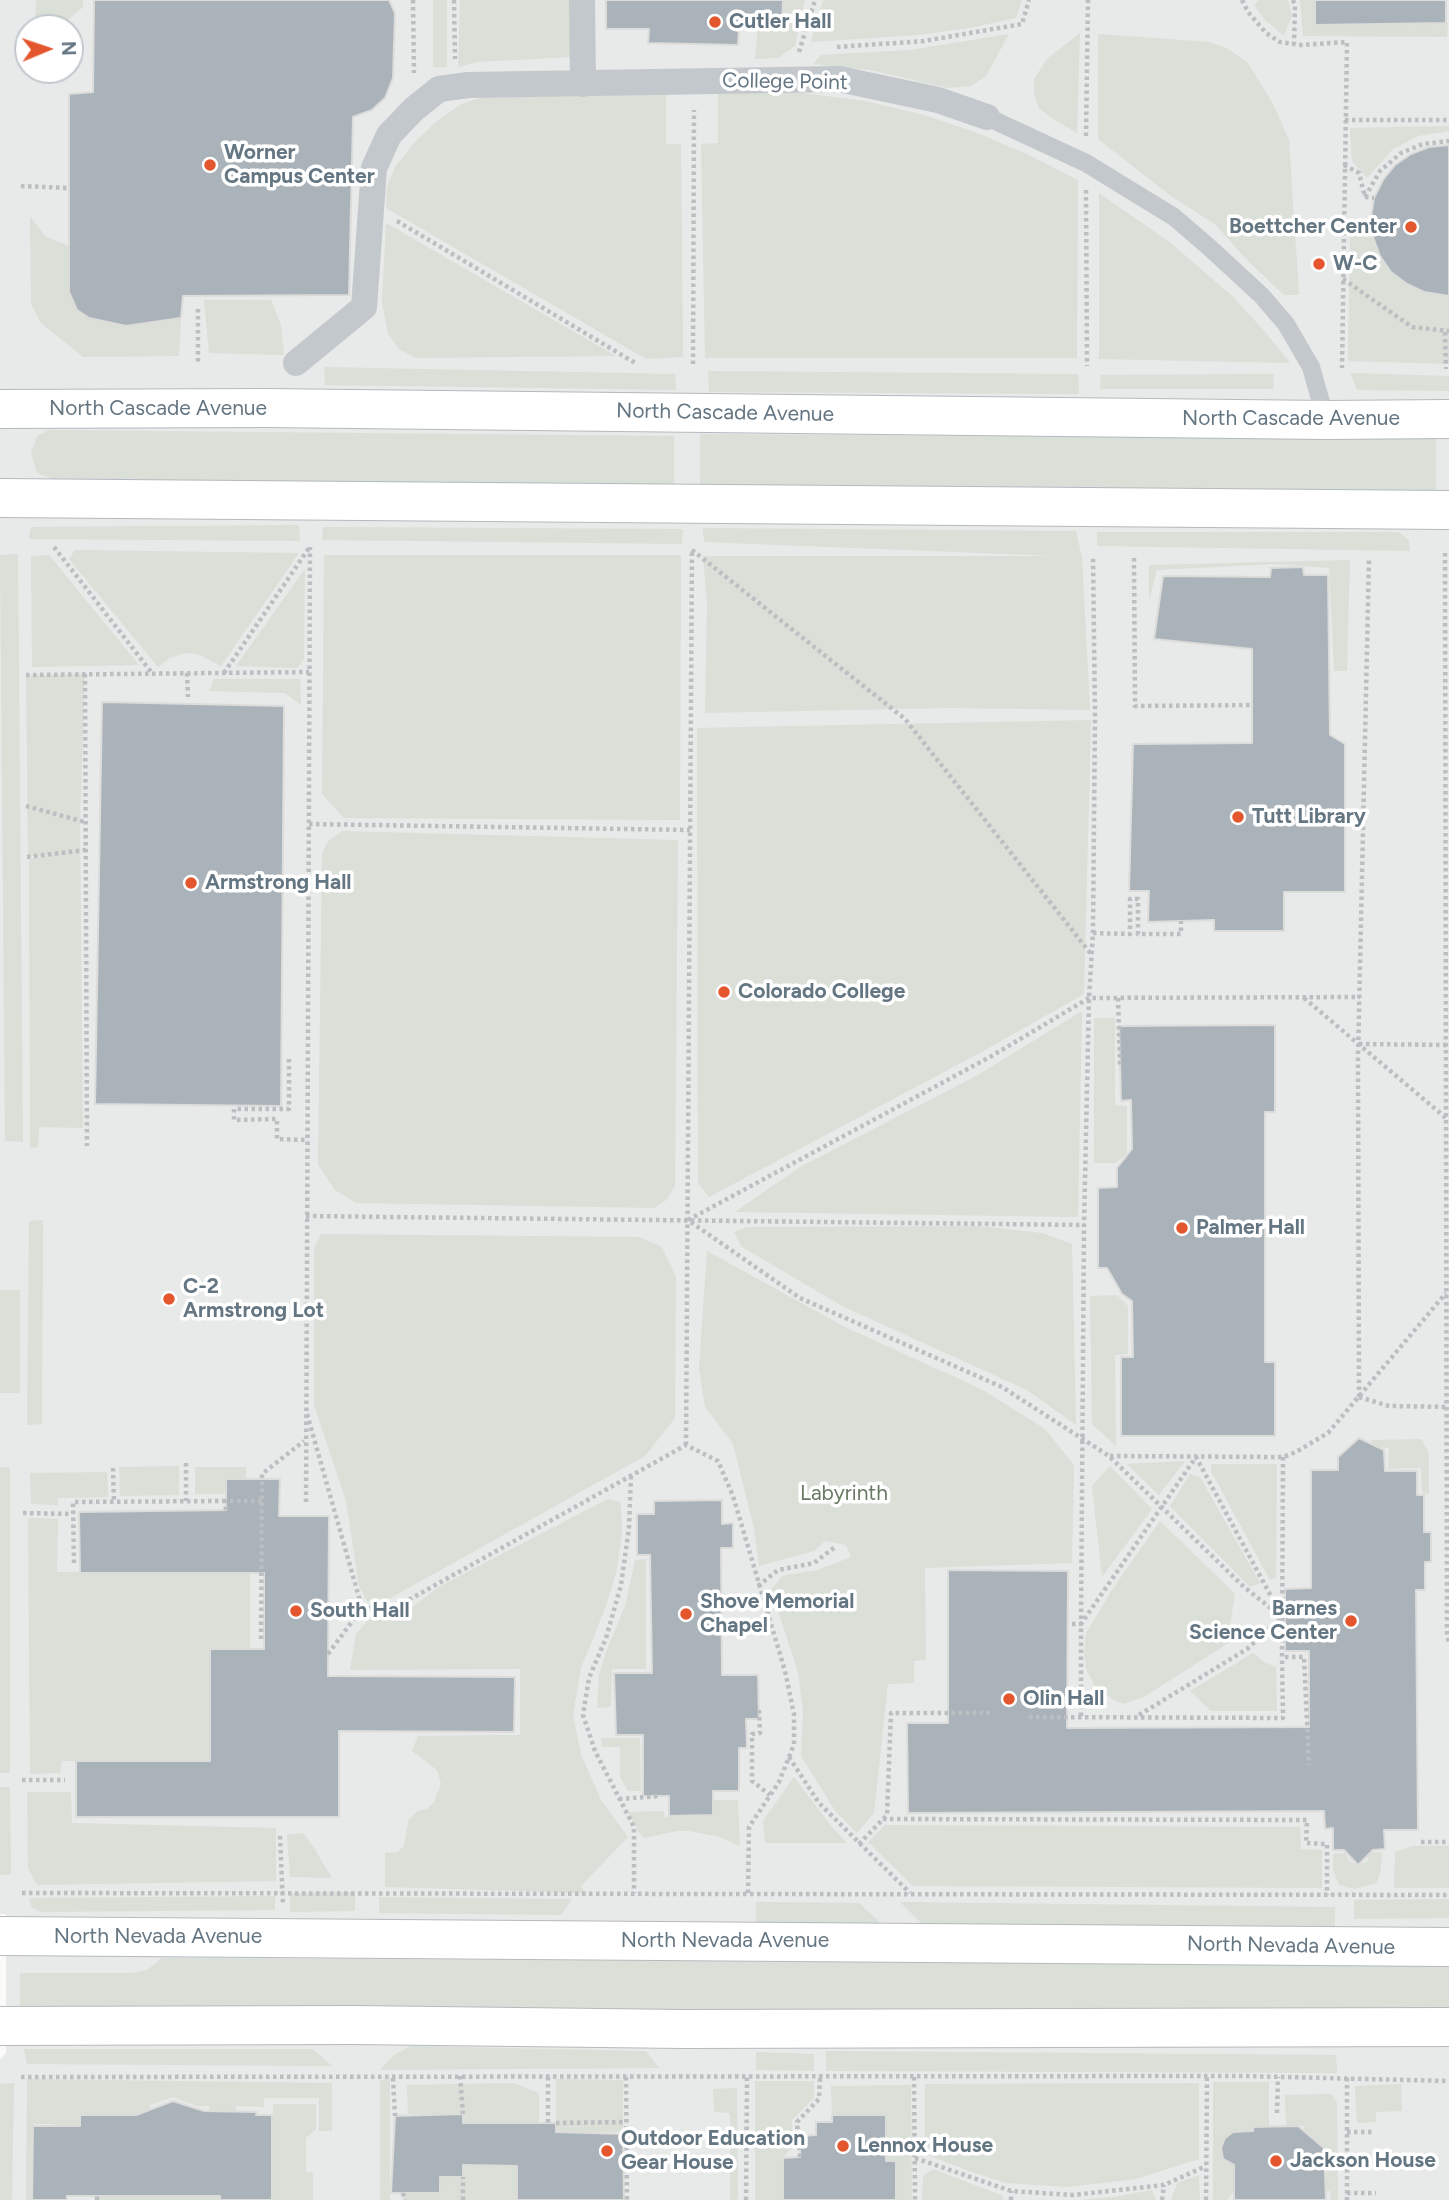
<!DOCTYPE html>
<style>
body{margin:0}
#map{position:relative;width:1449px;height:2200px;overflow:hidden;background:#fafaf8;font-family:Figtree,sans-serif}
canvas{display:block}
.north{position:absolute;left:14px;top:14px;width:70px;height:70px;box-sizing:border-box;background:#fff;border:2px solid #c1c8cd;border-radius:50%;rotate:88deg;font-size:19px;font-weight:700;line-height:28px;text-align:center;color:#657683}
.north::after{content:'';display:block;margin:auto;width:24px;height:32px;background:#e4572e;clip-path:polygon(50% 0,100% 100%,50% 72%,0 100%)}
</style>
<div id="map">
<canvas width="1449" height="2200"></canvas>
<div class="north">N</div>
</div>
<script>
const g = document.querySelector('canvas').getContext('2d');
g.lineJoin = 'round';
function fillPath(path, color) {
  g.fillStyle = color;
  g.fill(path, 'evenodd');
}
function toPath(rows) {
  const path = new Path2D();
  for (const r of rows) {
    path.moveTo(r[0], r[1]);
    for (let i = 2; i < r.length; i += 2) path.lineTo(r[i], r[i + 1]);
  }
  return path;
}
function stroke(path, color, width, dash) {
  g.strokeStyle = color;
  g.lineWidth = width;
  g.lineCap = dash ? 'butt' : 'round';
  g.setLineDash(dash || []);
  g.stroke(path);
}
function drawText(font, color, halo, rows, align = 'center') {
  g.font = font + ' Figtree,sans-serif';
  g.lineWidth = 7;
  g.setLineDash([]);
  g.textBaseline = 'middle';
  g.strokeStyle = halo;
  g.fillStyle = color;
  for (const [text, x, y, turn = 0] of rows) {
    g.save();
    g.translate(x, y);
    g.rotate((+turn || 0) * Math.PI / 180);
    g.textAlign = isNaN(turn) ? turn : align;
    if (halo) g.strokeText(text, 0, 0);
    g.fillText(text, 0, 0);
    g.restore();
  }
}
fillPath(toPath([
 [0,0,1449,0,1449,2200,0,2200,0,2059,6,2053,6,1914,0,1914],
 [28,28,70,28,70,70,28,70]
]), '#e8e9e9');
fillPath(toPath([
 [36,0,83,0,83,7,58,28,35,28],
 [433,0,447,0,447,67,433,67],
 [460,0,570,0,571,57,477,62,458,67],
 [783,0,805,0,795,46,778,58,755,59,758,28],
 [823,0,1022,0,1016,18,969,28,918,35,811,42],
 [1259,0,1288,0,1292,16,1284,36,1265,20,1254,5],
 [1300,0,1315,0,1315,25,1448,23,1447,37,1303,36],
 [1080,33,1077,133,1053,119,1039,108,1034,94,1034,79,1048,58],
 [1009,34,986,76,971,86,948,88,875,71,813,64,821,55,910,50],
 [1098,34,1210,42,1228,49,1248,63,1273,104,1289,140,1299,295,1284,295,1245,258,1216,225,1171,196,1098,139],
 [666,88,666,144,681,144,683,357,646,359,386,208,387,186,395,167,414,143,436,122,460,105,485,96],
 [794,92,865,101,924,115,975,132,1029,155,1078,180,1077,358,705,358,701,144,718,143,718,93],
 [1449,126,1449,131,1418,136,1392,150,1367,178,1352,161,1350,128],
 [1099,193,1172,244,1232,296,1266,333,1290,363,1099,359],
 [30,216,45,236,69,246,69,291,77,310,89,318,126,326,181,318,179,356,83,357,41,323,31,304],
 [386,223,616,356,415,358,399,349,388,334,382,302],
 [1350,232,1373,237,1392,272,1424,292,1449,295,1449,364,1348,361],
 [204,300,271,300,281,325,284,355,209,353],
 [324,367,675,374,676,390,325,385],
 [708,371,1078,374,1079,394,709,392],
 [1350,373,1449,376,1449,391,1357,390],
 [1274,374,1273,389,1100,389,1101,375],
 [49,430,674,436,674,485,53,479,37,473,31,453,37,436],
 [700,434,1436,439,1436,490,700,485],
 [299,525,300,541,29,539,31,527],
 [323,527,683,529,682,544,322,540],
 [703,528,1076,531,1082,557,1090,710,949,708,705,713,707,603,703,556,1056,556,704,542],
 [1097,532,1398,532,1409,540,1410,551,1097,546],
 [75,550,299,553,221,666,197,654,185,653,170,658,158,667,69,559],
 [18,554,23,1142,5,1141,0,558,0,555],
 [49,555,139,665,32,667,31,556],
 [324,555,681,555,680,820,344,818,322,794],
 [1350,560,1347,671,1334,671,1329,568,1275,564,1157,570,1149,600,1149,565],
 [305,569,304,659,297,668,236,666],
 [85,674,80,821,83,1128,39,1127,38,1147,30,1148,29,859,50,855,28,857,26,675],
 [214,679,300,679,301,705,285,693,209,691],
 [1091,720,1084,994,978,1054,709,1197,698,1183,697,728],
 [342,831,678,840,675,1186,666,1200,654,1208,356,1203,335,1190,318,1165,322,854,328,841],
 [1082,1011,1078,1217,735,1212,800,1167,976,1076],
 [1094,1018,1115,1018,1115,1105,1127,1106,1127,1154,1115,1163,1094,1163],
 [43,1220,42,1424,27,1425,29,1221],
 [978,1226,1042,1233,1072,1244,1076,1425,1027,1390,844,1307,742,1247,734,1232,747,1227],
 [321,1234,639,1237,662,1247,676,1277,675,1418,645,1456,385,1601,367,1601,359,1586,346,1501,314,1405,314,1249],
 [707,1251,845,1327,981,1389,1045,1429,1074,1465,1072,1563,925,1568,926,1660,914,1661,914,1683,888,1684,874,1813,857,1833,836,1812,801,1756,803,1710,798,1672,771,1590,782,1576,818,1570,851,1557,846,1545,825,1541,814,1551,759,1566,754,1529,733,1444,705,1407,699,1368],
 [0,1290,20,1290,20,1393,0,1393],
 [1117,1295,1128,1306,1128,1354,1115,1355,1116,1446,1092,1424,1090,1296],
 [1421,1439,1429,1453,1429,1494,1422,1492,1421,1468,1388,1469,1389,1448,1374,1447,1371,1440],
 [1185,1461,1159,1495,1127,1464],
 [1211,1464,1277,1464,1276,1578,1270,1580,1211,1471],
 [179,1466,179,1495,120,1496,119,1467],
 [1110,1466,1152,1509,1102,1577,1092,1486],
 [0,1467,10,1468,10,1773,0,1773],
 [195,1467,246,1467,246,1494,195,1494],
 [107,1472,108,1497,58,1498,58,1505,31,1504,30,1473],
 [1190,1474,1200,1477,1260,1583,1250,1587,1170,1506],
 [608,1499,621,1502,622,1535,616,1573,606,1606,581,1668,573,1715,581,1754,601,1800,628,1837,580,1887,587,1893,385,1887,385,1853,398,1852,404,1845,409,1819,418,1811,427,1809,434,1802,441,1784,437,1770,412,1751,418,1736,520,1735,520,1669,350,1670,356,1634,371,1617,406,1612,440,1586],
 [28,1518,58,1519,57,1572,250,1573,250,1649,210,1649,210,1761,62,1761,60,1773,30,1774],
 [1160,1521,1235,1594,1230,1625,1236,1638,1144,1697,1123,1704,1111,1698,1095,1686,1087,1671,1084,1654,1086,1633,1114,1587],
 [646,1559,646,1669,612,1669,611,1707,597,1708,599,1674,606,1652,625,1606,635,1560],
 [1253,1653,1264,1662,1276,1667,1277,1711,1211,1711,1190,1691],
 [601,1738,640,1738,641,1791,628,1791,620,1777,620,1747,602,1747],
 [794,1777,832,1827,847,1843,765,1843,763,1821],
 [0,1787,10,1787,11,1874,0,1875],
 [27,1792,71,1792,72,1823,276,1828,276,1881,37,1885,28,1868],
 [713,1800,738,1800,740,1846,720,1837,689,1831,677,1831,644,1838,638,1831,628,1812,663,1811,665,1817,713,1816],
 [885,1825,1300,1827,1301,1849,1322,1850,1322,1888,913,1886,868,1842],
 [303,1833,314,1848,332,1878,290,1877,287,1835],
 [1412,1846,1449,1846,1449,1888,1394,1888,1395,1852],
 [1382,1852,1381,1869,1377,1883,1355,1889,1339,1885,1333,1870,1333,1854,1345,1853,1349,1861,1357,1865,1367,1862,1370,1853],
 [355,1892,355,1911,290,1912,290,1893],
 [275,1896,275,1910,41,1912,32,1908,29,1898],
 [379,1897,572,1899,561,1915,379,1913],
 [1449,1899,1449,1918,1354,1919,1354,1900],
 [756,1902,859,1903,886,1928,756,1930],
 [900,1902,1335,1907,1335,1929,923,1925],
 [162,1958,1449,1965,1449,2012,20,2009,20,1973,132,1973,147,1970],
 [411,2046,646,2051,659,2068,380,2070,394,2055],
 [24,2049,313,2049,332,2066,27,2064],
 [826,2051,1336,2055,1337,2073,826,2071],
 [756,2052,814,2054,814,2071,756,2070],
 [27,2079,332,2083,332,2131,319,2131,319,2098,264,2098,264,2107,236,2106,236,2114,209,2114,209,2106,197,2106,173,2097,150,2105,150,2117,80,2117,80,2126,73,2126,55,2140,54,2124,33,2124,32,2200,26,2200],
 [390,2079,390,2200,380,2200,380,2080],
 [556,2079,623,2080,623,2132,556,2132],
 [755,2081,814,2081,814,2098,792,2120,793,2146,783,2158,783,2200,755,2200],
 [1213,2082,1269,2082,1269,2127,1253,2127,1253,2138,1245,2131,1233,2132,1225,2138,1221,2148,1223,2159,1234,2165,1234,2191,1227,2200,1213,2200],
 [14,2083,12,2200,0,2200,0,2084],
 [513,2083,539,2093,539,2123,517,2166,517,2200,403,2200,403,2193,440,2193,440,2177,463,2177,462,2114,408,2114,407,2085],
 [1199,2083,1199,2159,1136,2179,1069,2187,1006,2183,969,2171,925,2154,925,2084],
 [1401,2084,1402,2111,1376,2112,1376,2122,1357,2123,1355,2086],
 [911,2085,912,2200,896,2200,896,2162,886,2161,886,2115,832,2115,831,2086],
 [737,2088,738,2200,730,2200,730,2113,714,2112,713,2089],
 [1332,2094,1337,2103,1338,2200,1331,2200,1330,2191,1319,2191,1319,2173,1325,2164,1324,2148,1316,2141,1304,2141,1304,2126,1286,2126,1285,2095],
 [273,2104,316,2104,316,2129,306,2138,306,2172,313,2173,313,2200,272,2200],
 [933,2169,1003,2196,1003,2200,922,2200,923,2176],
 [1199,2175,1200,2200,1171,2200,1177,2183],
 [1152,2190,1156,2200,1079,2200,1113,2197],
 [97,2196,220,2196,220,2200,97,2200]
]), '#dadfd7');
const building = toPath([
 [94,0,389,0,395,13,393,78,385,98,372,110,353,117,349,295,183,296,181,318,126,326,89,318,77,310,69,292,69,94,93,92,94,0],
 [606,0,783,0,782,29,739,28,738,45,648,43,649,29,606,29,606,0],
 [1315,0,1446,0,1446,23,1315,25,1315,0],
 [1449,145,1449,296,1424,292,1407,284,1391,272,1380,256,1373,237,1371,218,1374,198,1383,180,1395,165,1411,154,1429,147,1449,145],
 [1303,567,1304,575,1328,575,1330,735,1345,744,1345,892,1284,892,1284,931,1214,931,1214,920,1148,922,1149,891,1129,891,1133,744,1252,743,1252,649,1154,639,1163,576,1270,577,1271,568,1303,567],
 [102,702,284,706,281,1106,95,1104,102,702],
 [1275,1025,1275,1112,1265,1112,1265,1362,1275,1362,1275,1436,1121,1436,1121,1357,1133,1357,1132,1301,1122,1294,1107,1268,1098,1268,1098,1188,1117,1187,1117,1168,1132,1149,1131,1100,1121,1101,1119,1026,1275,1025],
 [1359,1438,1384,1450,1385,1471,1417,1471,1417,1495,1424,1495,1424,1532,1431,1532,1431,1562,1425,1562,1425,1590,1416,1590,1418,1830,1384,1830,1385,1849,1373,1850,1358,1865,1344,1850,1333,1850,1333,1828,1325,1829,1324,1811,908,1813,907,1723,948,1723,948,1570,1068,1571,1067,1728,1309,1727,1309,1651,1285,1651,1285,1589,1311,1588,1311,1470,1338,1470,1338,1457,1359,1438],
 [226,1479,280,1479,279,1516,329,1516,328,1676,515,1677,514,1732,339,1731,339,1817,76,1817,76,1761,210,1761,210,1649,264,1649,264,1573,80,1573,79,1512,226,1510,226,1479],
 [722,1500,722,1524,733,1523,733,1548,721,1548,722,1675,758,1675,759,1719,746,1719,747,1748,739,1748,739,1791,713,1791,713,1815,669,1816,669,1796,643,1796,643,1735,616,1735,614,1673,652,1673,650,1555,637,1555,637,1514,654,1514,654,1501,722,1500],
 [173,2101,204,2111,257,2112,256,2115,272,2115,272,2200,220,2200,220,2196,67,2196,67,2200,32,2200,33,2126,80,2126,80,2115,136,2115,173,2101],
 [463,2114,463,2123,556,2123,556,2132,623,2134,624,2200,517,2200,517,2166,463,2165,463,2177,440,2177,440,2193,391,2193,395,2116,463,2114],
 [832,2115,886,2115,886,2161,896,2161,896,2200,783,2200,783,2158,800,2157,800,2136,816,2135,816,2122,832,2122,832,2115],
 [1298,2126,1324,2148,1326,2200,1234,2200,1234,2165,1223,2159,1221,2148,1225,2138,1233,2132,1253,2131,1253,2127,1298,2126]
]);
fillPath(building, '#aab3b9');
stroke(building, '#dcdcda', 2);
const secondary = toPath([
 [0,409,265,408,1326,420,1449,419],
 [0,498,1449,510]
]);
const primary = toPath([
 [0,1936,1449,1947],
 [0,2026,353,2025,683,2029,1449,2027]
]);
stroke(secondary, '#b3babf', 40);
stroke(primary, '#b5babe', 40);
stroke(toPath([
 [413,0,414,73],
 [454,0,455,59],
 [1242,0,1248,12,1266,33,1280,42,1301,45,1347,42,1342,368],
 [1293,0,1295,6,1294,44],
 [837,47,924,41,1022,24,1029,0],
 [799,52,815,0],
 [1345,120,1449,120],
 [1086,136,1088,0],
 [1344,165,1359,173,1365,197],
 [21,186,69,188],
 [1086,190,1087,366],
 [1365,197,1380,171,1401,153,1423,144,1449,141],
 [1365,197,1374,198],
 [397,221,637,364],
 [1343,279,1412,327,1449,331],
 [198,309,198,364],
 [1445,332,1446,369],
 [693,364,694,110],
 [54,547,152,673],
 [692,550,905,719,1091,954],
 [1445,553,1447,1636,1449,1642],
 [1134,558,1135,706,1253,705],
 [187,673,188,697],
 [224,673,309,548],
 [85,674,87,1146],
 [26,675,309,672],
 [26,806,85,822],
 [309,824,690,830],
 [27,857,86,850],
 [1093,933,1130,934,1130,899,1138,899,1138,934,1181,934,1181,921],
 [1118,998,1120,1067],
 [1304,998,1446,1118],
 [1359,1044,1449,1045],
 [289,1059,289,1109,234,1109,234,1120,277,1119,277,1139,307,1140],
 [306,1216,1084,1225],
 [1359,1397,1358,1057,1369,558],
 [1359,1397,1389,1406,1448,1407],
 [307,1414,362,1608],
 [686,1445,692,549],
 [1110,1456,1283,1457,1296,1452,1328,1433,1446,1293],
 [1283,1457,1282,1657,1304,1657,1309,1765],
 [186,1463,186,1501],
 [113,1468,114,1501],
 [631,1476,629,1528,621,1585,606,1638,589,1678,583,1715,595,1751,634,1827,634,1893],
 [306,1502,310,547],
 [226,1510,225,1501,262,1501],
 [23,1513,72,1514],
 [74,1563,73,1502,225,1501],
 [758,1586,778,1570,814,1563,835,1547],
 [362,1608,396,1607,686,1445,718,1461,733,1496,785,1671,794,1714,794,1744,789,1757,779,1782,749,1827,748,1893],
 [1282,1617,1244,1587,1109,1456,1002,1387,800,1298,688,1220,990,1057,1089,998,1360,997],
 [1072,1624,1081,1624,1084,1225,1089,998,1093,933,1095,716,1093,557],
 [261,1639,262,1474,304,1441],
 [328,1654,362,1608],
 [759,1710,760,1733,752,1734,752,1781,770,1795],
 [1139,1715,1247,1649,1281,1618],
 [1081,1716,1081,1624,1196,1457,1280,1613],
 [1029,1717,1283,1718,1282,1657],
 [789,1757,819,1803,910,1893],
 [22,1780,65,1780],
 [619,1799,659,1796],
 [883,1819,1307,1820,1306,1843,1327,1844,1327,1895],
 [280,1836,283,1905],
 [1421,1842,1449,1842],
 [859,1844,887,1815,891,1713,990,1713],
 [22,1893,1449,1895],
 [460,2076,463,2114],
 [21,2077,1242,2076,1449,2081],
 [548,2077,548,2123],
 [626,2077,627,2200],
 [914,2077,915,2200],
 [393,2078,395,2116],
 [1347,2078,1347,2200],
 [1277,2113,1278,2077],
 [556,2123,626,2122],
 [1347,2132,1375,2132],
 [800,2157,797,2122,819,2099,820,2077],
 [915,2158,1011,2191,1073,2195,1164,2185,1206,2166],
 [1347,2165,1374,2164],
 [403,2193,405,2200],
 [1347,2193,1376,2193],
 [97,2200,97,2196],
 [463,2200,463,2177],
 [746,2200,747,2077],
 [1011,2200,1011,2191],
 [1162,2200,1164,2185],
 [1206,2200,1207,2077]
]), '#bbbfc2', 4.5, [3.5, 3.5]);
stroke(toPath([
 [987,117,1086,163,1174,217,1210,248,1262,296,1286,324,1311,367,1326,420]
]), '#c3c8cc', 18);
stroke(toPath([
 [582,0,583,84],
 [296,363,364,307,374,168,389,135,414,109,439,89,468,85,839,79,938,100,987,117]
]), '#c3c8cc', 26);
stroke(secondary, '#fff', 38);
stroke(primary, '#fff', 38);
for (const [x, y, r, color] of [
 [715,22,7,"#e4572e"],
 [210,165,7,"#e4572e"],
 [1411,227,7,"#e4572e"],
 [1319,264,7,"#e4572e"],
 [1238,817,7,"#e4572e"],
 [191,883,7,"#e4572e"],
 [724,992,7,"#e4572e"],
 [1182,1228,7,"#e4572e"],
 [169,1299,7,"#e4572e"],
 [296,1611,7,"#e4572e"],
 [686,1614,7,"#e4572e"],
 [1351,1621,7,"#e4572e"],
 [1009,1699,7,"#e4572e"],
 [843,2146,7,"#e4572e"],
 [607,2151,7,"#e4572e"],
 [1276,2161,7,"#e4572e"]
]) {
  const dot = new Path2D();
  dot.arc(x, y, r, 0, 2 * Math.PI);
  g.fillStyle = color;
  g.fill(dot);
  stroke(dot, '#fff', 2.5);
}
drawText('bold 21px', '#657683', '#fff', [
 ["Cutler Hall",729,22],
 ["Worner",224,153],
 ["Campus Center",224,177],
 ["Boettcher Center",1397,227,"right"],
 ["W-C",1333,264],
 ["Tutt Library",1252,817],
 ["Armstrong Hall",205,883],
 ["Colorado College",738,992],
 ["Palmer Hall",1196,1228],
 ["C-2",183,1287],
 ["Armstrong Lot",183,1311],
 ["Shove Memorial",700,1602],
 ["Chapel",700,1626],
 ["Barnes",1337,1609,"right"],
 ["Science Center",1337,1633,"right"],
 ["South Hall",310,1611],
 ["Olin Hall",1023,1699],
 ["Outdoor Education",621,2139],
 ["Gear House",621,2163],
 ["Lennox House",857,2146],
 ["Jackson House",1290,2161]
], 'left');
drawText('21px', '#657683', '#fff', [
 ["College Point",785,82,1],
 ["North Cascade Avenue",158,409],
 ["North Cascade Avenue",725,413,1],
 ["North Cascade Avenue",1291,419],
 ["North Nevada Avenue",158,1937],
 ["North Nevada Avenue",725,1941],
 ["North Nevada Avenue",1291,1946,1]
]);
drawText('21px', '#687a64', '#fff', [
 ["Labyrinth",844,1494]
]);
</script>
